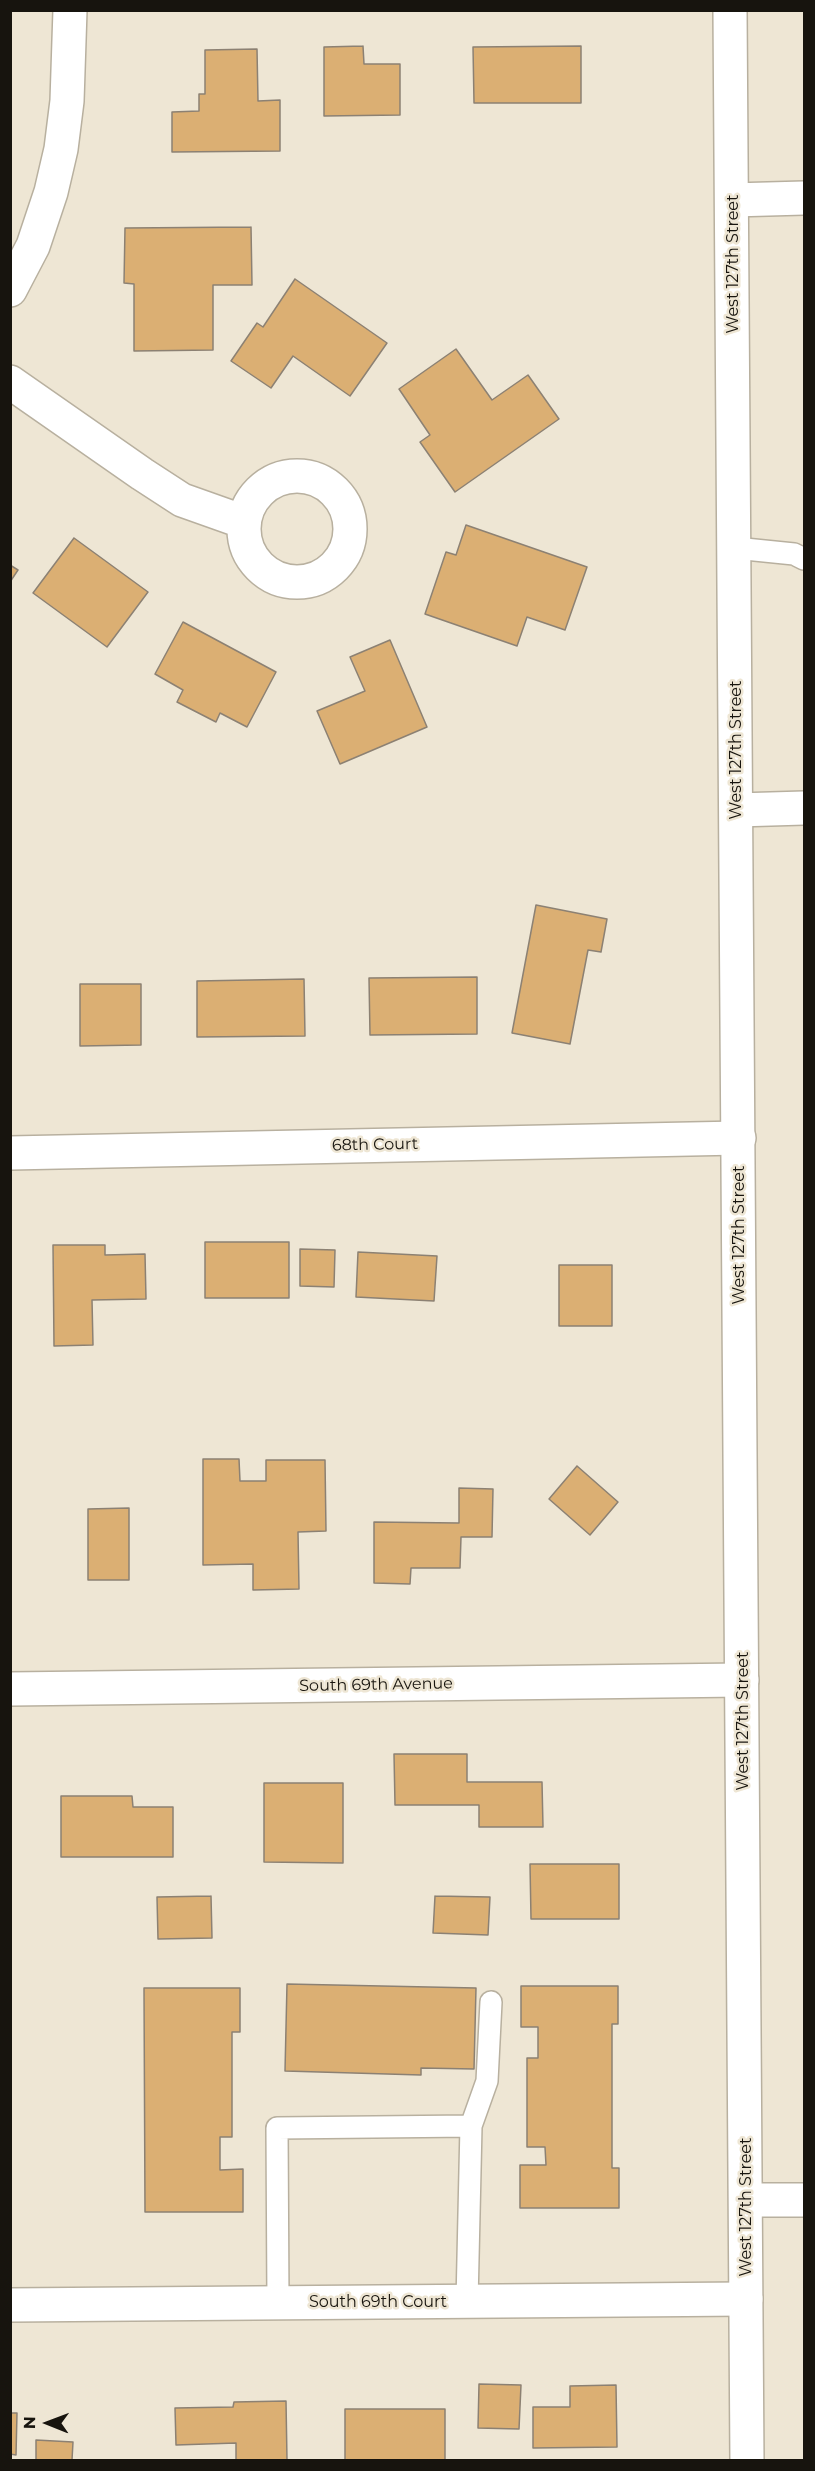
<!DOCTYPE html>
<style>
body{margin:0}
#map{position:relative;width:815px;height:2471px;overflow:hidden;background:#eee6d4;font-family:Montserrat,sans-serif}
canvas{display:block}
.frame{position:absolute;inset:0;border:12px solid #17140e;pointer-events:none}
.north{position:absolute;left:18px;top:2393px;width:60px;height:60px;-webkit-text-stroke:4px #eee6d4;paint-order:stroke;rotate:271deg;font-size:16px;font-weight:700;line-height:24px;text-align:center;color:#17140e}
.north::after{content:'';display:block;margin:auto;width:21px;height:27px;background:#17140e;clip-path:polygon(50% 0,100% 100%,50% 72%,0 100%)}
</style>
<div id="map">
<canvas width="815" height="2471"></canvas>
<div class="frame"></div>
<div class="north">N</div>
</div>
<script>
const g = document.querySelector('canvas').getContext('2d');
g.lineJoin = 'round';
function fillPath(path, color) {
  g.fillStyle = color;
  g.fill(path, 'evenodd');
}
function toPath(rows) {
  const path = new Path2D();
  for (const r of rows) {
    if (r.length === 3) {
      path.moveTo(r[0] + r[2], r[1]);
      path.arc(r[0], r[1], r[2], 0, 2 * Math.PI);
      continue;
    }
    path.moveTo(r[0], r[1]);
    for (let i = 2; i < r.length; i += 2) path.lineTo(r[i], r[i + 1]);
  }
  return path;
}
function stroke(path, color, width, dash) {
  g.strokeStyle = color;
  g.lineWidth = width;
  g.lineCap = dash ? 'butt' : 'round';
  g.setLineDash(dash || []);
  g.stroke(path);
}
function drawText(font, color, halo, rows, align = 'center') {
  g.font = font + ' Montserrat,sans-serif';
  g.lineWidth = 5;
  g.setLineDash([]);
  g.textBaseline = 'middle';
  g.strokeStyle = halo;
  g.fillStyle = color;
  for (const [text, x, y, turn = 0] of rows) {
    g.save();
    g.translate(x, y);
    g.rotate((+turn || 0) * Math.PI / 180);
    g.textAlign = isNaN(turn) ? turn : align;
    if (halo) g.strokeText(text, 0, 0);
    g.fillText(text, 0, 0);
    g.restore();
  }
}
const building = toPath([
 [363,46,364,64,400,64,400,115,324,116,324,47,363,46],
 [581,46,581,103,474,103,473,47,581,46],
 [257,49,258,101,280,100,280,151,172,152,172,112,199,111,199,94,205,94,205,50,257,49],
 [251,227,252,285,213,285,213,350,134,351,134,284,124,283,125,228,251,227],
 [295,279,387,343,350,396,293,356,271,388,231,361,257,323,263,327,295,279],
 [456,349,492,400,528,375,559,419,455,492,420,442,430,435,399,389,456,349],
 [466,525,587,567,565,630,527,617,517,646,425,614,446,552,456,555,466,525],
 [74,538,148,592,107,647,33,593,74,538],
 [10,565,18,570,10,582,10,565],
 [183,622,276,672,247,727,220,713,216,722,177,702,183,690,155,674,183,622],
 [390,640,427,727,340,764,317,711,365,691,350,657,390,640],
 [536,905,607,919,601,952,588,950,570,1044,512,1033,536,905],
 [477,977,477,1034,370,1035,369,978,477,977],
 [304,979,305,1036,197,1037,197,981,304,979],
 [80,984,141,984,141,1045,80,1046,80,984],
 [205,1242,289,1242,289,1298,205,1298,205,1242],
 [53,1245,105,1245,105,1255,145,1254,146,1299,92,1300,93,1345,54,1346,53,1245],
 [300,1249,335,1250,334,1287,300,1286,300,1249],
 [358,1252,437,1256,434,1301,356,1297,358,1252],
 [559,1265,612,1265,612,1326,559,1326,559,1265],
 [203,1459,239,1459,240,1481,266,1481,266,1460,325,1460,326,1531,298,1532,299,1589,253,1590,253,1564,203,1565,203,1459],
 [577,1466,618,1502,590,1535,549,1499,577,1466],
 [459,1488,493,1489,492,1537,461,1537,460,1568,411,1568,410,1584,374,1583,374,1522,459,1523,459,1488],
 [129,1508,129,1580,88,1580,88,1509,129,1508],
 [394,1754,467,1754,467,1782,542,1782,543,1827,479,1827,479,1805,395,1805,394,1754],
 [264,1783,343,1783,343,1863,264,1862,264,1783],
 [61,1796,132,1796,133,1807,173,1807,173,1857,61,1857,61,1796],
 [530,1864,619,1864,619,1919,531,1919,530,1864],
 [211,1896,212,1938,158,1939,157,1897,211,1896],
 [435,1896,490,1897,488,1935,433,1933,435,1896],
 [287,1984,476,1988,474,2069,421,2068,421,2075,285,2071,287,1984],
 [521,1986,618,1986,618,2024,612,2024,612,2168,619,2168,619,2208,520,2208,520,2165,546,2165,545,2147,527,2147,527,2058,538,2058,538,2027,521,2027,521,1986],
 [144,1988,240,1988,240,2032,232,2032,232,2137,220,2137,220,2170,243,2169,243,2212,145,2212,144,1988],
 [479,2384,521,2385,519,2429,478,2428,479,2384],
 [616,2385,617,2447,533,2448,533,2407,570,2407,570,2386,616,2385],
 [286,2401,287,2460,236,2460,236,2443,176,2445,175,2408,233,2407,234,2402,286,2401],
 [345,2409,445,2409,445,2460,345,2460,345,2409],
 [10,2413,17,2413,16,2455,10,2454,10,2413],
 [36,2440,73,2442,72,2460,36,2460,36,2440]
]);
fillPath(building, '#dbaf73');
stroke(building, '#8c8173', 1.5);
const lane = toPath([
 [735,548,794,554,804,559],
 [471,2126,487,2081,491,2002],
 [278,2303,277,2128,471,2126,467,2302]
]);
const street = toPath([
 [732,200,804,198],
 [10,290,33,246,51,192,61,149,67,101,70,10],
 [10,382,142,474,182,500,244,522],
 [297,529,53],
 [737,810,804,808],
 [10,1153,739,1138],
 [10,1689,742,1680],
 [746,2200,804,2200],
 [10,2305,746,2299]
]);
const secondary = toPath([
 [730,10,747,2460]
]);
stroke(lane, '#b8b09f', 24);
stroke(street, '#b8b09f', 36);
stroke(secondary, '#b8b09f', 36);
stroke(lane, '#fff', 21);
stroke(street, '#fff', 33);
stroke(secondary, '#fff', 33);
drawText('16px', '#17140e', '#eee6d4', [
 ["West 127th Street",733,264,-90],
 ["West 127th Street",736,750,-90],
 ["68th Court",375,1145,-1],
 ["West 127th Street",739,1235,-90],
 ["South 69th Avenue",376,1685,-1],
 ["West 127th Street",743,1721,-90],
 ["West 127th Street",746,2207,-90],
 ["South 69th Court",378,2302]
]);
</script>
